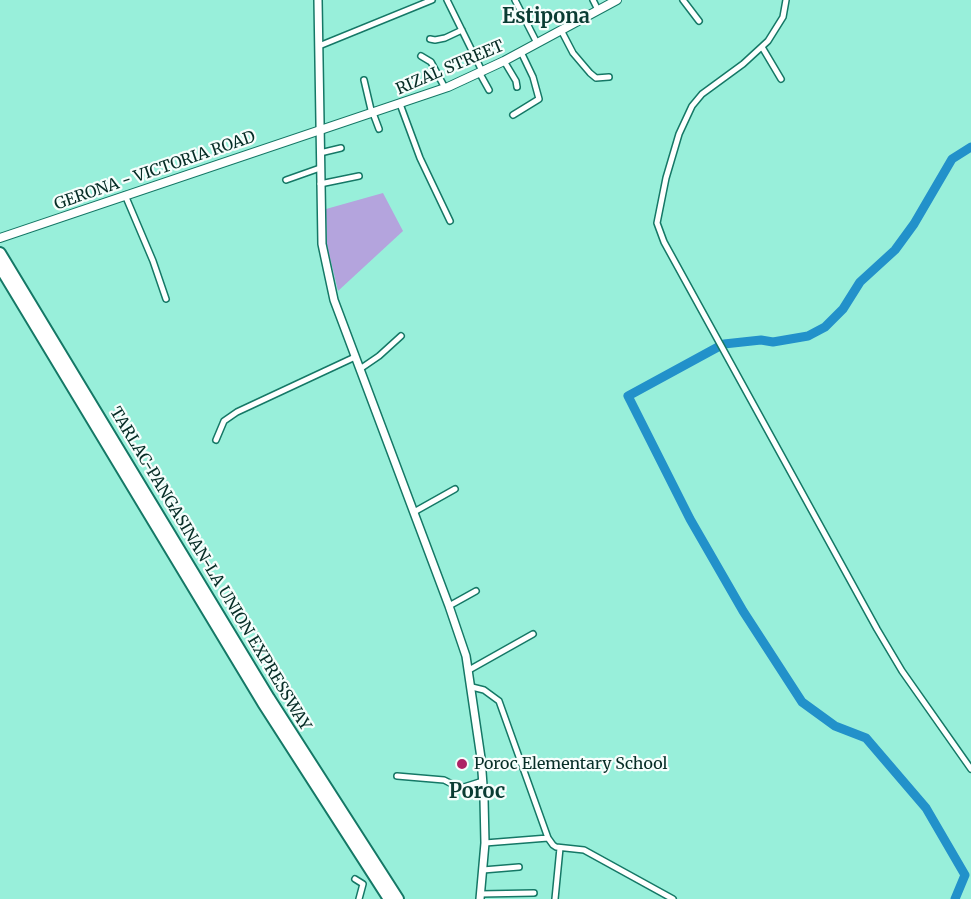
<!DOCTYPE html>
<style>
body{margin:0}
canvas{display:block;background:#98efda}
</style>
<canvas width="971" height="899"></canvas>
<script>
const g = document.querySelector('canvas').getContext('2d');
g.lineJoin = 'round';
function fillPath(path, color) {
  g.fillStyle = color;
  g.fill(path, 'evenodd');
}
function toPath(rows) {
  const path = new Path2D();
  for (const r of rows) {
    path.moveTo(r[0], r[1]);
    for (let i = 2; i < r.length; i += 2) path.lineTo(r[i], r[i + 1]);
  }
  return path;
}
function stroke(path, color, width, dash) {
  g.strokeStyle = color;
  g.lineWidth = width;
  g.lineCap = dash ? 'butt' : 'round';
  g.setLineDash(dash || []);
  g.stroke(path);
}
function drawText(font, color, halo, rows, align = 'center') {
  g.font = font + ' Merriweather,serif';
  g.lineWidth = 4.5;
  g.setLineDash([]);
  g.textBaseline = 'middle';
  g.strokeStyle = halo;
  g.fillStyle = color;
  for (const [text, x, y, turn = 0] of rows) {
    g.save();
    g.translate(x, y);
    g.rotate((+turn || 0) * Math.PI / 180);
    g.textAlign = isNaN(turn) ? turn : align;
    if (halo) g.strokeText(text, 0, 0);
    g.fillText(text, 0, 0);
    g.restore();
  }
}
fillPath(toPath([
 [383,193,403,231,338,291,327,245,326,209]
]), '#b4a4dd');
stroke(toPath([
 [724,344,761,340,773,342,808,336,825,327,843,309,860,282,895,250,914,224,952,159,971,147],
 [718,347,628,396,690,519,743,611,802,702,835,726,866,738,926,808,965,875,955,899]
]), '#2291ca', 9);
const minor = toPath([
 [447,0,482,71],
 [515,0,537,43],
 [593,0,598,10],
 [683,0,699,21],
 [786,0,783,17,768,41,743,64,702,94,692,106,679,134,666,178,657,223,664,242,877,629,902,671,971,769],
 [561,30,573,53,590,73,596,78,609,77],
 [430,39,435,40,445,38,462,30],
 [319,46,432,0],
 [762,47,781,79],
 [421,56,431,62,445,88],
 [504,61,516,81,517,87],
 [479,72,489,90],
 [364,80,372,114],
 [400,104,420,158,450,221],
 [373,113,379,129],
 [513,115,539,99,533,77,521,52],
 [320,153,341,148],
 [286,180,320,168],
 [320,184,359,176],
 [125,195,153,261,166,299],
 [360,369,379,356,401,336],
 [216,440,224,421,237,412,355,357],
 [414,512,455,489],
 [449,606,476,591],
 [469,670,533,634],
 [472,687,484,690,499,701,548,838,553,845,556,847,584,850,673,899],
 [397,776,444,780,456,786,464,787,483,781],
 [485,843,548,838],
 [483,870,519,867],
 [355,879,363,884,359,899],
 [480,894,534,893],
 [555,899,560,848]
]);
const tertiary = toPath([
 [318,0,322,244,334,300,449,606,466,656,481,758,484,799,485,843,480,899]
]);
const secondary = toPath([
 [0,238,448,87,504,61,617,0]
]);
const motorway = toPath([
 [0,253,269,698,398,899],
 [0,267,263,703,389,899]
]);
stroke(minor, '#157866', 8);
stroke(tertiary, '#157866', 10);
stroke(secondary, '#157866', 10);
stroke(motorway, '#157866', 14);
stroke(minor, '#fff', 5);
stroke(tertiary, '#fff', 7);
stroke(secondary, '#fff', 8);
stroke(motorway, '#fff', 10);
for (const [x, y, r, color] of [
 [462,764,6,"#ad2365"]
]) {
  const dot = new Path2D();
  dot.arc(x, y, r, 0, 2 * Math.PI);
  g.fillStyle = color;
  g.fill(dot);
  stroke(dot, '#f6fefc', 2);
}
drawText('16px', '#062d26', '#f6fefc', [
 ["RIZAL STREET",450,68,-23],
 ["GERONA - VICTORIA ROAD",155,171,-19],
 ["TARLAC-PANGASINAN-LA UNION EXPRESSWAY",210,569,59]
]);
drawText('16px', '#062d26', '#f6fefc', [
 ["Poroc Elementary School",474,764]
], 'left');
drawText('bold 20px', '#0a3c33', '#f6fefc', [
 ["Estipona",546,17],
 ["Poroc",477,792]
]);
</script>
